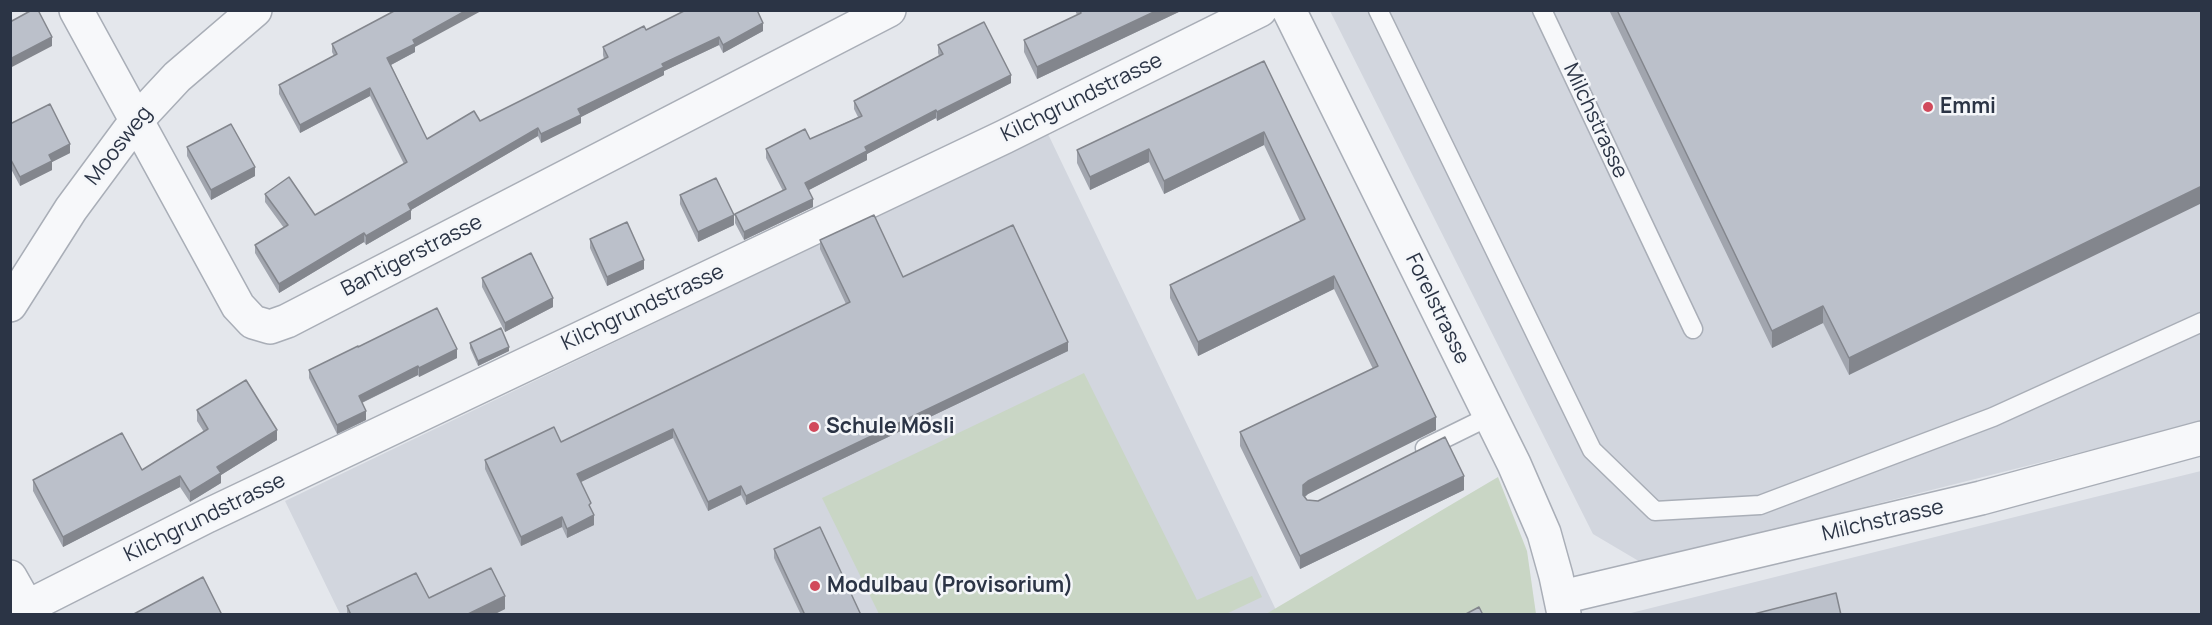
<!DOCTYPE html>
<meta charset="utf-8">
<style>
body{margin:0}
#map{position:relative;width:2212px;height:625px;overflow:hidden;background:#e4e7ec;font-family:Manrope,sans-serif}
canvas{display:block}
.frame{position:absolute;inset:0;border:12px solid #2b3445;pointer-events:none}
</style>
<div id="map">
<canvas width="2212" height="625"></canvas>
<div class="frame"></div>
</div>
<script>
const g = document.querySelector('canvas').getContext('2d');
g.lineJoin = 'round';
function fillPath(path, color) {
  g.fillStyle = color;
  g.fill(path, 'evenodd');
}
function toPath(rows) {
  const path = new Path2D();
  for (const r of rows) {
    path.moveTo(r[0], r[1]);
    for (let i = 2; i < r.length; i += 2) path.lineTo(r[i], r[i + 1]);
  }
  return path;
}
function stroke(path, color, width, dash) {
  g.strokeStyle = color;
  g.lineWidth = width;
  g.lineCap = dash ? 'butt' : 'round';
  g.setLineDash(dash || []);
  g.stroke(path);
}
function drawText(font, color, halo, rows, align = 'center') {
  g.font = font + ' Manrope,sans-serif';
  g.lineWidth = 5;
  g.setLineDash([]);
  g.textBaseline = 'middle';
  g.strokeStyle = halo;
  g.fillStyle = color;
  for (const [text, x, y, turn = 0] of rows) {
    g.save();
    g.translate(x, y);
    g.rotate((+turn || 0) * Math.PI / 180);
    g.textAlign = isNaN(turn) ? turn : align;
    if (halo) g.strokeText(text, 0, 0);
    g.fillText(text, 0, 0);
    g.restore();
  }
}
fillPath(toPath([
 [1330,11,2201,11,2201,422,1642,563,1593,534],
 [1048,134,1276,610,1266,614,340,614,285,501],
 [2201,471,2201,614,1627,614,2087,499]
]), '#d2d6de');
fillPath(toPath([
 [1084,373,1197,600,1252,576,1262,597,1226,614,879,614,822,498],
 [1498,477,1527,551,1536,614,1266,614]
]), '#c9d6c5');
const lane = toPath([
 [1378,10,1592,450,1655,511,1760,505,1993,417,2202,322],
 [1542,10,1693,329],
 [1425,448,1490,416]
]);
const street = toPath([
 [76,10,238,306,253,322,270,327,287,321,889,10],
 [1289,10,1514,464,1544,533,1556,576,1564,614],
 [10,305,71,209,136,121,177,77,255,10],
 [10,577,31,614],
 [1562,597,1981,498,2202,438],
 [27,607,207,516,1004,137,1260,10]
]);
stroke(lane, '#a9aeb7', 21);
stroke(street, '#a9aeb7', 36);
stroke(lane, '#f7f8fa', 18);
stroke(street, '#f7f8fa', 33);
fillPath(toPath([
 [1075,10,1183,10,1037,79,1024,52,1024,40,1077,15],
 [1609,10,2202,10,1849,375,1823,323,1772,348],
 [646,30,763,31,723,53,719,45,664,71,664,75,581,117,581,123,541,143,538,136,411,210,411,219,366,245,364,242,279,293,255,253,255,245,284,228,265,202,265,194,315,215,404,164,370,96,300,133,279,94,279,85,334,56,332,52,332,44,415,47,415,52,391,65,427,139,480,121,604,59,603,55,603,47],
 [938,45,1011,83,937,121,936,118,867,154,867,160,809,190,813,207,744,240,735,223,735,214,783,191,766,158,766,149,810,139,858,117,854,109,854,101,939,56,938,53],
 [1264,61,1436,430,1308,494,1305,497,1307,500,1318,501,1464,490,1300,569,1240,446,1240,432,1373,369,1334,289,1198,356,1170,298,1170,285,1300,221,1264,145,1164,194,1149,162,1090,190,1077,163,1077,150],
 [10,124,70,153,52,162,52,170,20,186,10,167],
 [187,147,255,176,211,200,187,156],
 [680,195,734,225,698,242,680,204],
 [590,239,644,269,607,286,590,248],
 [820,240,1068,351,746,505,741,495,708,511,673,438,580,482,591,509,594,525,567,538,562,527,521,546,485,469,485,460,561,442,846,304,820,249],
 [482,278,553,307,505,332,482,287],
 [470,343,509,351,478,366,470,348],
 [358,347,457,358,419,377,418,375,362,403,366,420,337,434,309,378,309,370],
 [197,410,277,440,221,475,221,483,190,502,180,487,63,547,33,491,33,480,142,470,204,432,197,421],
 [774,549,861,615,801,615,774,558],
 [429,598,505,609,493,615,347,615,347,606]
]), '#a1a5ae');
fillPath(toPath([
 [467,10,483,10,415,47,415,52,387,67,387,58,413,40],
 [1158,10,1183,10,1037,79,1037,67],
 [763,23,763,31,723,53,723,45],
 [52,37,52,46,10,68,10,59],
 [719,37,719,45,664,71,664,75,581,117,581,123,541,143,541,134,578,109,662,64],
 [1011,75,1011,83,937,121,937,112],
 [370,88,370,96,300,133,300,125],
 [936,110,936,118,867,154,867,160,805,192,805,183,865,147],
 [538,128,538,136,411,210,411,219,366,245,366,236,408,204],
 [1264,132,1264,145,1164,194,1164,181],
 [70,144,70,153,52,162,52,170,20,186,20,177,49,155],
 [1149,149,1149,162,1090,190,1090,177],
 [255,167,255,176,211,200,211,190],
 [2202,186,2202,203,1849,375,1849,358],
 [813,199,813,207,744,240,744,232],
 [734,215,734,225,698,242,698,232],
 [364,233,364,242,279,293,279,284],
 [644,260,644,269,607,286,607,277],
 [1334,276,1334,289,1198,356,1198,342],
 [553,298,553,307,505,332,505,323],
 [1823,306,1823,323,1772,348,1772,331],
 [1068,342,1068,351,746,505,746,496],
 [509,347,509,351,478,366,478,361],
 [457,349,457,358,419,377,419,368],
 [418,366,418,375,359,404,359,396],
 [366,411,366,420,337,434,337,425],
 [1436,417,1436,430,1308,494,1303,498,1303,508,1303,485,1308,481],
 [673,429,673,438,577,484,577,474],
 [277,430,277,440,221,475,221,483,190,502,190,492,217,467],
 [180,476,180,487,63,547,63,537],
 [1464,476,1464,490,1300,569,1300,556],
 [741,486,741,495,708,511,708,502],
 [594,515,594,525,567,538,567,529],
 [562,517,562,527,521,546,521,537],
 [505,596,505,609,493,615,466,615]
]), '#83868d');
const building = toPath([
 [32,10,38,10,52,37,10,59,10,22,32,10],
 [396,10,467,10,413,40,415,44,387,58,427,139,474,111,480,121,608,57,603,47,644,26,646,30,686,10,757,10,763,23,723,45,719,37,662,64,664,67,578,109,581,115,541,134,538,128,408,204,411,210,366,236,364,233,279,284,255,245,288,225,265,194,289,177,315,215,407,162,370,88,300,125,279,85,337,54,332,44,396,10],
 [1080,10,1158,10,1037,67,1024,40,1081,13,1080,10],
 [1617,10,2202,10,2202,186,1849,358,1823,306,1772,331,1617,10],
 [984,22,1011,75,937,112,936,110,865,147,867,151,805,183,813,199,744,232,735,214,786,189,766,149,805,129,810,139,862,116,854,101,943,54,938,45,984,22],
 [1264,61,1436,417,1308,481,1303,485,1303,495,1307,500,1318,501,1445,437,1464,476,1300,556,1240,432,1378,366,1334,276,1198,342,1170,285,1305,219,1264,132,1164,181,1149,149,1090,177,1077,150,1264,61],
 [50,104,70,144,49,155,52,161,20,177,10,158,10,124,50,104],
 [231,124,255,167,211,190,187,147,231,124],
 [716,178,734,215,698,232,680,195,716,178],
 [874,215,903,277,1013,225,1068,342,746,496,741,486,708,502,673,429,577,474,591,503,589,505,594,515,567,529,562,517,521,537,485,460,554,427,561,442,850,302,820,240,874,215],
 [627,222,644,260,607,277,590,239,627,222],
 [531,253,553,298,505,323,482,278,531,253],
 [437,308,457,349,419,368,418,366,359,396,366,411,337,425,309,370,358,346,358,347,437,308],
 [501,328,509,347,478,361,470,343,501,328],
 [246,380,277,430,217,467,221,473,190,492,180,476,63,537,33,480,122,433,142,470,208,429,197,410,246,380],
 [820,527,861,615,805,615,774,549,820,527],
 [491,568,505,596,466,615,351,615,347,606,416,573,429,598,491,568],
 [203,577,222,615,132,615,203,577],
 [1836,593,1841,615,1750,615,1836,593],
 [1479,607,1483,615,1464,615,1479,607]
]);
fillPath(building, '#bbc0ca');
stroke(building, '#83868d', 1.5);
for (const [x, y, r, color] of [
 [1928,107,6,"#d1495b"],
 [814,427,6,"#d1495b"],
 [815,586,6,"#d1495b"]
]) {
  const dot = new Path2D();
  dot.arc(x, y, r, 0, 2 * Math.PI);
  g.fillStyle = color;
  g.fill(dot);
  stroke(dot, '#f4f6f9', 2);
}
drawText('21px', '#2b3445', '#f4f6f9', [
 ["Kilchgrundstrasse",1082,98,-26],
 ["Milchstrasse",1595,121,65],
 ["Moosweg",119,146,-52],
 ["Bantigerstrasse",412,256,-27],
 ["Kilchgrundstrasse",643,308,-25],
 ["Forelstrasse",1437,309,64],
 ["Kilchgrundstrasse",205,518,-26],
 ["Milchstrasse",1883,521,-13]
]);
drawText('bold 21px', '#2b3445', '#f4f6f9', [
 ["Emmi",1940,107],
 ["Schule Mösli",826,427],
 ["Modulbau (Provisorium)",827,586]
], 'left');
</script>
